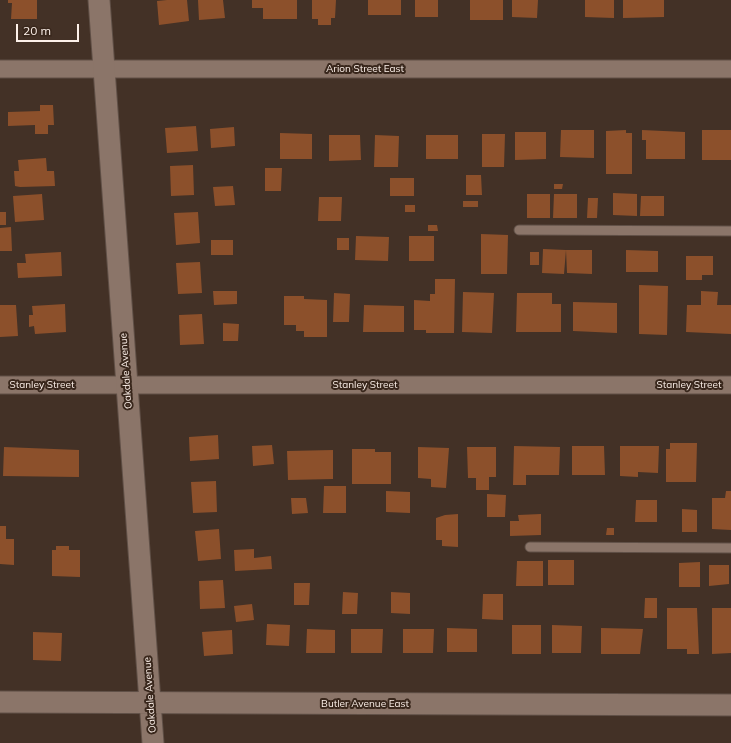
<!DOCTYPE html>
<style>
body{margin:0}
#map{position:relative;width:731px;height:743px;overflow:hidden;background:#433126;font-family:Mulish,sans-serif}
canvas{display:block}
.scale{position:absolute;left:16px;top:24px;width:63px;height:18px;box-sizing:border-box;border:2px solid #fdf1ea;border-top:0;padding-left:5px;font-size:12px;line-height:14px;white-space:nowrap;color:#fdf1ea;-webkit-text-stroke:3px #39271c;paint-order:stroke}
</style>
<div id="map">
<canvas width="731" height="743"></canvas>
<div class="scale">20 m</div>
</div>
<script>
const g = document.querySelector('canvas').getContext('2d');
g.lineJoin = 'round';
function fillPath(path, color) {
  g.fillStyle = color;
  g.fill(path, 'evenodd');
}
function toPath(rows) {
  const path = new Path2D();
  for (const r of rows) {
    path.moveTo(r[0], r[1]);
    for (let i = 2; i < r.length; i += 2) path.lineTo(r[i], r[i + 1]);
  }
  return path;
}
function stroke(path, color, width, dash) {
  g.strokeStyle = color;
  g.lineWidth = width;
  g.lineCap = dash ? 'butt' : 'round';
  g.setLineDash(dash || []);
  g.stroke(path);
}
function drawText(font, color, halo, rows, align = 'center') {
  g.font = font + ' Mulish,sans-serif';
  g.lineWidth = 4;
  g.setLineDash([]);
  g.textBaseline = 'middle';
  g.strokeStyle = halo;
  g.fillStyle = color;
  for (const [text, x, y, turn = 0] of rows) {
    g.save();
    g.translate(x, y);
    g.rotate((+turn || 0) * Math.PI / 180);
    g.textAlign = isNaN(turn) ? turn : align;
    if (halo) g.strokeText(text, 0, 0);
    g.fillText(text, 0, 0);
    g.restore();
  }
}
fillPath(toPath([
 [8,0,37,0,37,19,11,19,12,3,8,3],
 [167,0,187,0,189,21,159,25,157,1],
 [198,0,223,0,225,18,199,20],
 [252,0,297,0,297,19,263,19,263,8,252,8],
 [312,0,336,0,335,18,331,18,331,25,318,25,318,19,312,19],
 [368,0,401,0,401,15,368,15],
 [415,0,438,0,438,17,415,17],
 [470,0,503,0,503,20,470,20],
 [512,0,538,0,537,18,512,17],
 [585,0,614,0,614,18,585,17],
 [623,0,664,0,664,17,623,18],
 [40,105,53,105,54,125,48,125,48,134,35,134,35,125,8,126,8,112,40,111],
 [196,126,198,151,167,153,165,128],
 [234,127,235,146,211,148,210,129],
 [561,130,594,130,594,158,560,157],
 [626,130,626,133,632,133,632,174,606,174,606,131],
 [642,130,685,132,685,159,646,159,646,140,642,140],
 [702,130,731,130,731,160,702,160],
 [515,132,546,132,546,159,515,160],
 [280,133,312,134,312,159,280,159],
 [482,134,505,134,504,167,482,167],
 [329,135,360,135,361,160,329,161],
 [375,135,399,136,398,167,374,167],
 [426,135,458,135,458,159,426,159],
 [46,158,47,171,54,171,55,186,20,187,15,186,14,171,19,171,18,160],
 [193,165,194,195,171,196,170,166],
 [265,168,282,168,281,191,265,191],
 [466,175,481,175,482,195,466,195],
 [390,178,414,178,414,196,390,196],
 [554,184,563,184,562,189,554,189],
 [233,186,235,205,215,206,213,187],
 [613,193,637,194,637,216,613,215],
 [42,194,44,220,15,222,13,196],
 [527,194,550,194,550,218,527,218],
 [554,194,577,194,577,218,553,218],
 [641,196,664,196,664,216,640,216],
 [319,197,342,197,341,221,318,221],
 [588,198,598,198,597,218,587,218],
 [463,201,478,201,478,207,463,207],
 [405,205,415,205,415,212,405,212],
 [0,212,6,212,6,225,0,225],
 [198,212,200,243,176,245,174,213],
 [428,225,437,225,438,231,428,231],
 [11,227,12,251,0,251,0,228],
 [481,234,508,235,507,274,481,274],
 [356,236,389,237,388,261,355,260],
 [409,236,434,236,434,261,409,261],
 [337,238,349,238,349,250,337,250],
 [211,240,233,240,233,255,211,255],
 [543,249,566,250,564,274,542,273],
 [566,250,592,250,592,274,567,273],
 [626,250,658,251,658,272,626,272],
 [61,252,62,276,18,278,17,263,26,263,25,254],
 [530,252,539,252,539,265,530,265],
 [686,256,713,256,713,275,702,275,702,280,686,280],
 [200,262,202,293,178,294,176,263],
 [435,279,455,279,454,333,426,333,426,330,414,330,414,300,430,301,430,294,435,294],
 [639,285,668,286,667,335,639,334],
 [213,291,237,291,237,304,214,305],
 [701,291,718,292,717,305,731,305,731,334,686,332,687,305,701,305],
 [463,292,494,293,492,333,462,332],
 [334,293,350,294,349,322,333,322],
 [517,293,552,293,552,304,561,304,561,332,516,332],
 [284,296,304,296,304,299,327,300,327,337,304,337,304,331,296,331,296,325,284,325],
 [573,302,617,303,617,333,573,331],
 [65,304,66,332,35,334,34,326,29,327,29,315,33,315,32,306],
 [0,305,16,305,18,336,0,337],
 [364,305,404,306,404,332,363,332],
 [202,314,204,344,180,345,179,315],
 [223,323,239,324,238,341,223,341],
 [218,435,219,459,190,461,189,437],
 [670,443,697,443,696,482,666,482,666,449,670,449],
 [272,445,274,464,253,466,252,446],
 [514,446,560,447,559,475,526,475,526,485,513,485],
 [572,446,604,446,605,475,572,475],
 [620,446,659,446,658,473,638,472,638,477,620,476],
 [4,447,79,450,79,477,3,476],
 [418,447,449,448,446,488,431,487,431,479,418,478],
 [467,447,496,447,496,477,489,477,489,490,476,490,476,478,468,478],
 [352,449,375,449,375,452,391,452,391,484,352,484],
 [333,450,333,479,288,480,287,451],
 [216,481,217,512,193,513,191,482],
 [324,486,346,486,346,513,323,513],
 [386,491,410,492,410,513,386,512],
 [726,491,731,491,731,530,712,529,712,498,725,498],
 [487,494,506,495,505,517,487,517],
 [291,498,306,498,308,513,292,514],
 [636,500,657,500,657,522,635,522],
 [682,509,697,510,697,532,682,532],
 [458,514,458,547,442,546,442,540,436,540,436,518,445,515],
 [541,514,541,535,510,536,510,521,519,521,518,515],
 [0,526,6,526,6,539,14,539,14,565,0,564],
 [607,528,614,528,614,535,606,535],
 [219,529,221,559,198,561,195,531],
 [56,546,69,546,69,550,80,550,80,577,52,576,52,550,56,550],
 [254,549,254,558,271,556,272,569,235,571,234,550],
 [548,560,574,560,574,585,548,585],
 [517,561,543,561,543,586,516,586],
 [700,562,700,587,679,587,679,563],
 [709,565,729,565,729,584,709,586],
 [223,580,225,608,200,609,199,581],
 [294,583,310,583,309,605,294,605],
 [343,592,358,593,357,614,342,614],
 [391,592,410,593,410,614,391,613],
 [483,594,503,594,503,620,482,619],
 [645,598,657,598,657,618,644,618],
 [252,604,254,620,236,622,234,606],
 [667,608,697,608,699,654,687,654,687,649,667,649],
 [712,608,731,608,731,653,712,654],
 [267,624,290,625,289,646,266,645],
 [512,625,541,625,541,654,512,654],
 [552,625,582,626,581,653,552,653],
 [447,628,477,629,477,652,447,652],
 [601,628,643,629,640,654,601,654],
 [307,629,335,630,335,653,306,653],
 [351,629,383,629,382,653,351,653],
 [403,629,434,629,433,653,403,653],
 [232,630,233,654,204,656,202,632],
 [33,632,62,633,61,661,33,660]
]), '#8c502b');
const service = toPath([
 [519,230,731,231],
 [530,547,731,548]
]);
const minor = toPath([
 [0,69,731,69],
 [0,385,731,385]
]);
const tertiary = toPath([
 [99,0,153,743],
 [0,702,731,705]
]);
stroke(service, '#605047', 11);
stroke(minor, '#605047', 19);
stroke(tertiary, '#605047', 23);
stroke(service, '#8b7569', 9);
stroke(minor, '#8b7569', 17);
stroke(tertiary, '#8b7569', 21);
drawText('10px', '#fdf1ea', '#39271c', [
 ["Arion Street East",365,69],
 ["Oakdale Avenue",126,371,-94],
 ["Stanley Street",42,385],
 ["Stanley Street",365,385],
 ["Stanley Street",689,385],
 ["Oakdale Avenue",150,695,-94],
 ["Butler Avenue East",365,704]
]);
</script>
